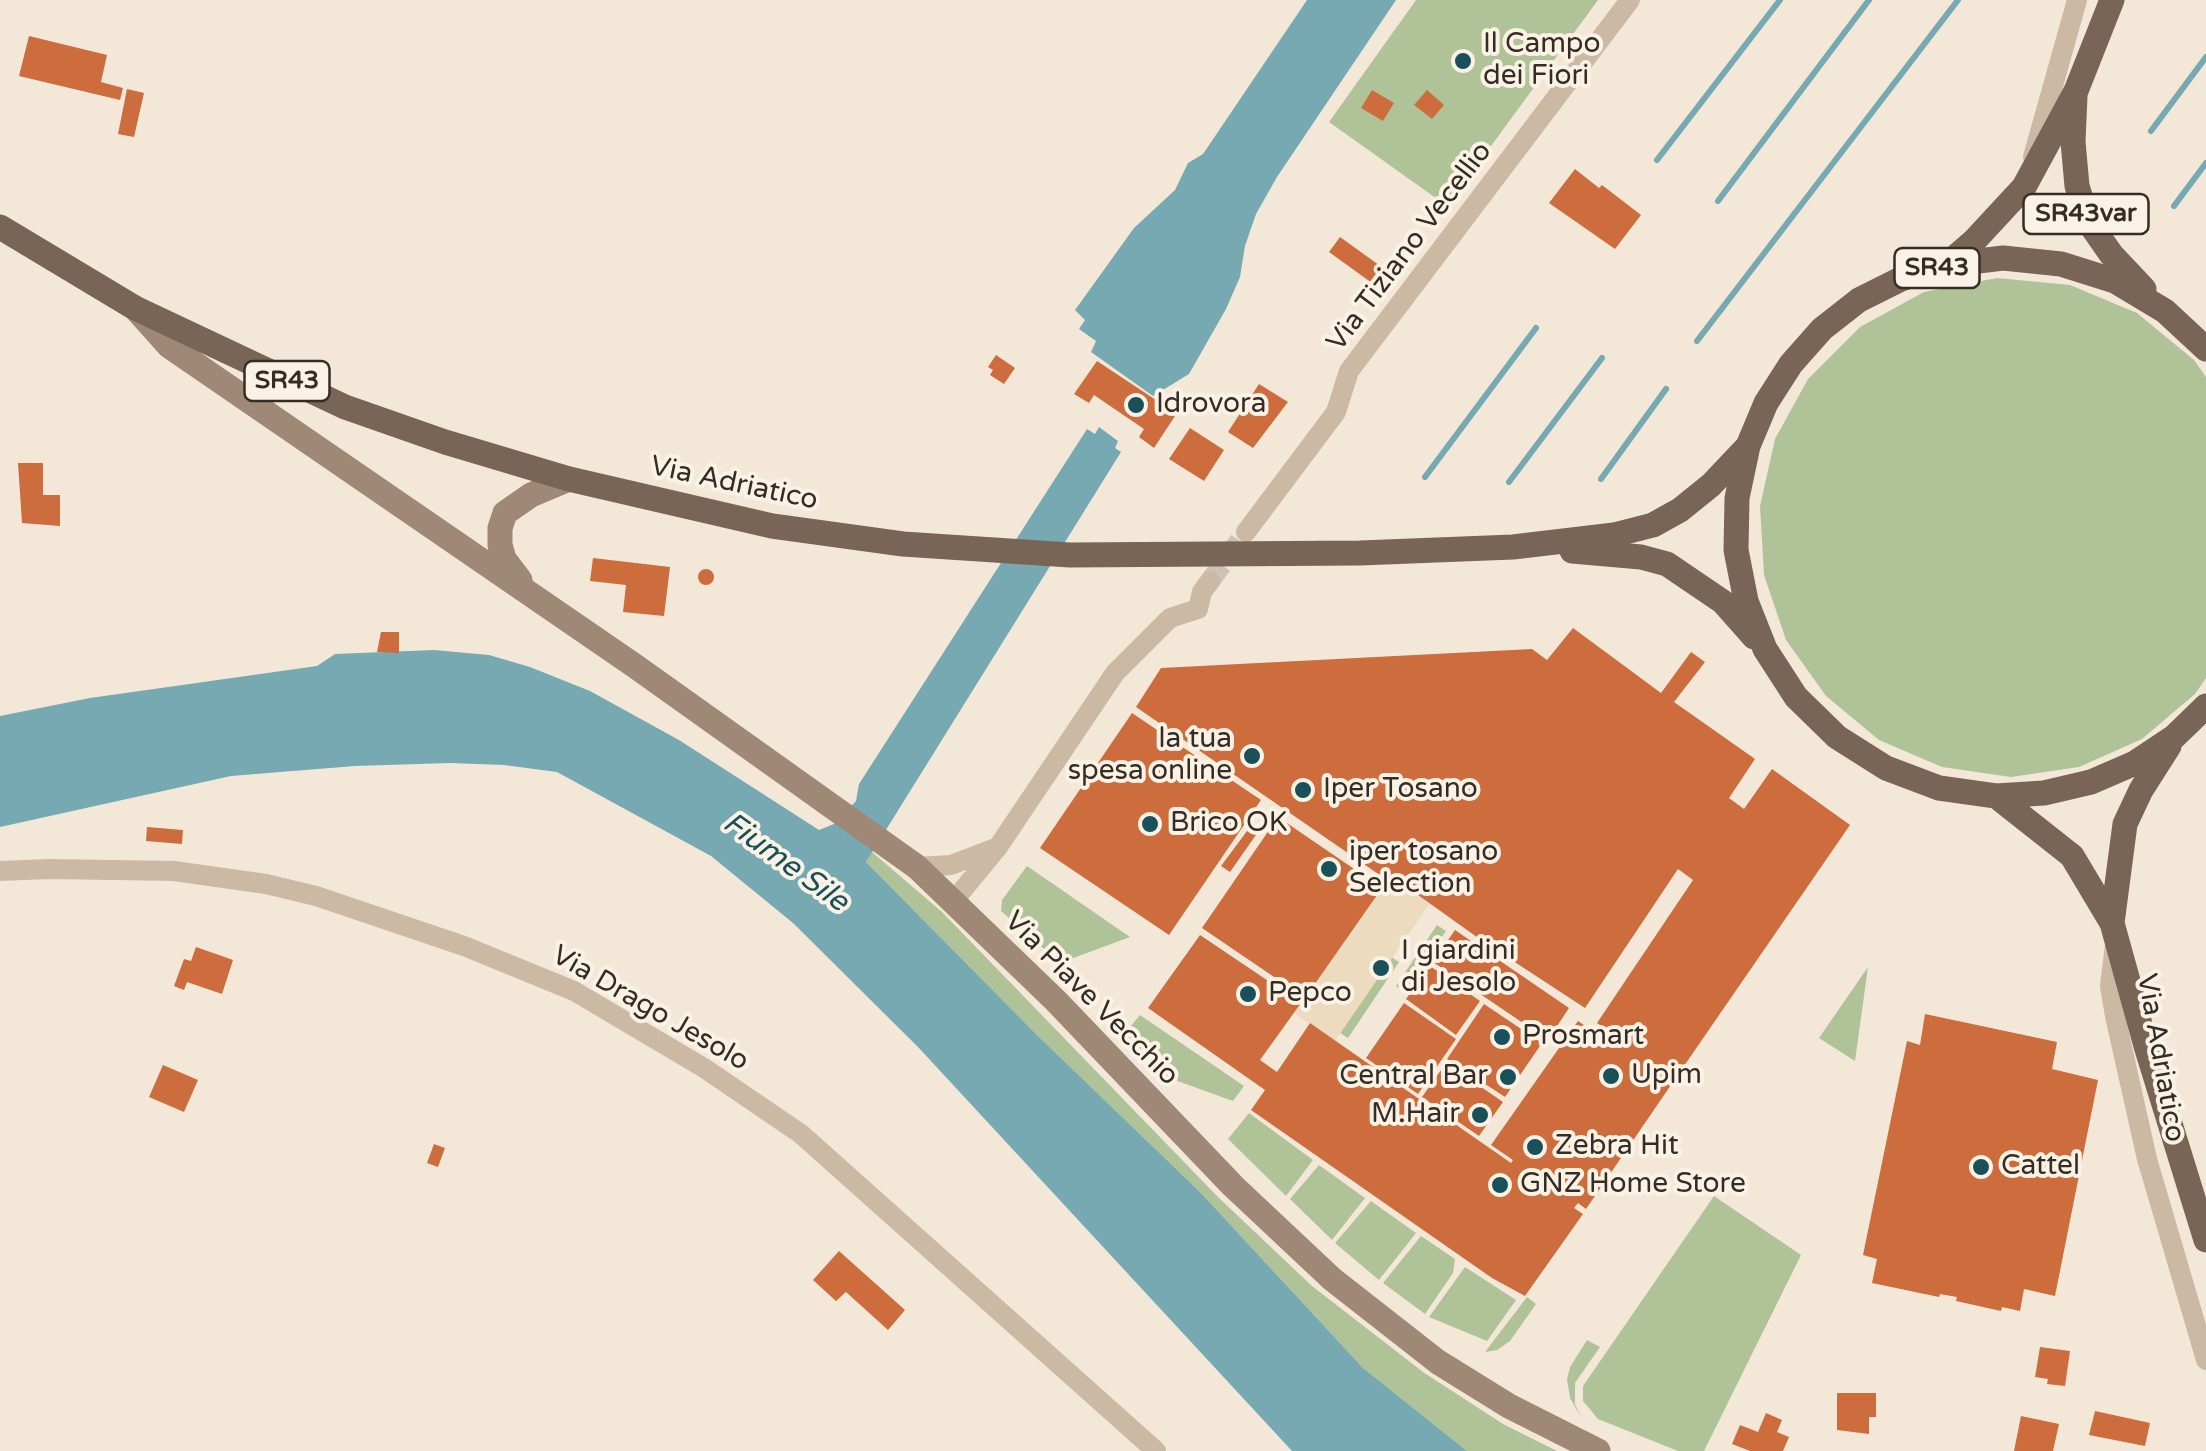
<!DOCTYPE html>
<style>
body{margin:0}
canvas{display:block;background:#f3e8d8}
</style>
<canvas width="2206" height="1451"></canvas>
<script>
const g = document.querySelector('canvas').getContext('2d');
g.lineJoin = 'round';
function fillPath(path, color) {
  g.fillStyle = color;
  g.fill(path, 'evenodd');
}
function toPath(rows) {
  const path = new Path2D();
  for (const r of rows) {
    if (r.length === 3) {
      path.moveTo(r[0] + r[2], r[1]);
      path.arc(r[0], r[1], r[2], 0, 2 * Math.PI);
      continue;
    }
    path.moveTo(r[0], r[1]);
    for (let i = 2; i < r.length; i += 2) path.lineTo(r[i], r[i + 1]);
  }
  return path;
}
function stroke(path, color, width, dash) {
  g.strokeStyle = color;
  g.lineWidth = width;
  g.lineCap = dash ? 'butt' : 'round';
  g.setLineDash(dash || []);
  g.stroke(path);
}
function drawText(font, color, halo, rows, align = 'center') {
  g.font = font + ' "Varela Round",sans-serif';
  g.lineWidth = 8;
  g.setLineDash([]);
  g.textBaseline = 'middle';
  g.strokeStyle = halo;
  g.fillStyle = color;
  for (const [text, x, y, turn = 0] of rows) {
    g.save();
    g.translate(x, y);
    g.rotate((+turn || 0) * Math.PI / 180);
    g.textAlign = isNaN(turn) ? turn : align;
    if (halo) g.strokeText(text, 0, 0);
    g.fillText(text, 0, 0);
    g.restore();
  }
}
fillPath(toPath([
 [1416,0,1598,0,1447,206,1329,122],
 [1997,278,2070,285,2137,313,2194,360,2206,377,2206,678,2195,694,2142,739,2079,767,2011,777,1942,767,1879,740,1826,696,1786,640,1764,575,1760,506,1775,439,1808,379,1860,327,1924,292],
 [872,852,942,912,1218,1197,1312,1286,1423,1372,1503,1424,1557,1451,1467,1451,1363,1368,1201,1193,1038,1036,866,862],
 [1027,866,1130,937,1060,963,1001,911,1002,900],
 [1437,925,1446,931,1405,992,1396,986],
 [1391,957,1399,962,1348,1038,1340,1033],
 [1868,967,1855,1061,1819,1038],
 [1140,1015,1244,1086,1233,1101,1169,1078,1125,1033],
 [1249,1113,1313,1160,1286,1196,1228,1139],
 [1319,1165,1365,1198,1332,1240,1290,1199],
 [1714,1196,1801,1255,1704,1451,1678,1451,1598,1419,1583,1401,1583,1386],
 [1371,1201,1416,1233,1379,1280,1335,1243],
 [1421,1236,1455,1259,1453,1273,1425,1314,1383,1283],
 [1465,1267,1516,1300,1487,1341,1429,1317],
 [1527,1297,1536,1304,1510,1341,1497,1350,1485,1352],
 [1587,1340,1600,1347,1575,1383,1575,1404,1581,1417,1570,1398,1567,1379,1570,1367]
]), '#b0c298');
fillPath(toPath([
 [1390,875,1430,903,1335,1041,1294,1013]
]), '#ecdbbe');
fillPath(toPath([
 [1307,0,1396,0,1277,177,1256,214,1245,246,1240,277,1226,309,1189,374,1153,396,1091,352,1096,341,1079,329,1085,320,1075,310,1134,228,1175,190,1188,163,1203,154],
 [1099,427,1118,441,1115,448,1121,452,866,862,1038,1036,1201,1193,1363,1368,1467,1451,1292,1451,918,1047,793,923,711,856,557,772,504,765,450,763,355,766,231,776,0,827,0,716,90,698,317,666,335,654,434,650,489,655,530,667,590,691,679,740,819,830,834,824,856,801,859,784,1087,429,1095,434]
]), '#76a9b1');
stroke(toPath([
 [2151,131,2206,57],
 [1657,160,1780,0],
 [1718,201,1869,0],
 [2174,206,2206,163],
 [1697,341,1958,0],
 [1425,477,1536,328],
 [1601,479,1666,389],
 [1509,482,1602,358]
]), '#76a9b1', 6);
fillPath(toPath([
 [29,36,107,55,101,82,123,88,120,100,19,76],
 [127,89,144,93,134,137,118,134],
 [1372,90,1394,103,1383,121,1361,108],
 [1427,90,1444,105,1432,119,1414,105],
 [1575,169,1599,188,1602,185,1641,215,1615,249,1549,203],
 [1340,237,1383,268,1372,283,1329,252],
 [996,355,1015,368,1004,384,990,375,993,370,988,367],
 [1097,361,1165,406,1163,409,1175,416,1154,448,1139,437,1144,429,1094,395,1089,403,1074,394],
 [1259,384,1288,402,1253,448,1228,432],
 [1190,428,1224,450,1204,481,1169,459],
 [18,463,43,463,43,495,60,495,60,526,22,523],
 [593,558,670,567,664,616,623,612,626,585,590,581],
 [706,577,8],
 [1573,628,1661,693,1691,652,1705,662,1674,702,1755,759,1729,798,1744,809,1772,769,1850,825,1675,1079,1667,1074,1663,1080,1671,1085,1586,1209,1578,1203,1574,1208,1583,1214,1525,1296,1492,1278,1251,1110,1265,1090,1148,1008,1200,935,1301,1003,1260,1060,1277,1072,1310,1023,1511,1163,1513,1160,1491,1145,1578,1021,1614,1046,1617,1042,1619,1039,1597,1023,1693,880,1678,869,1585,1008,1481,940,1390,875,1387,880,1136,707,1161,668,1532,649,1547,660],
 [381,632,399,632,399,653,377,652],
 [1132,713,1261,800,1169,935,1040,848],
 [1278,817,1382,888,1305,998,1202,928],
 [147,827,183,830,182,844,146,841],
 [1250,827,1258,832,1230,872,1221,866],
 [1455,930,1569,1008,1548,1040,1433,962],
 [196,947,233,960,222,994,187,982,184,990,174,986,184,959,191,961],
 [1430,966,1480,1001,1456,1035,1406,999],
 [1404,1003,1456,1039,1418,1094,1366,1058],
 [1484,1004,1542,1043,1505,1097,1447,1059],
 [1925,1014,2057,1042,2052,1069,2098,1080,2055,1296,2024,1289,2020,1311,2002,1307,2001,1311,1956,1301,1957,1297,1940,1294,1939,1297,1872,1283,1877,1259,1863,1255,1907,1041,1920,1045],
 [1446,1063,1503,1102,1479,1136,1422,1097],
 [163,1065,198,1080,184,1112,149,1097],
 [434,1144,445,1148,438,1167,427,1163],
 [839,1251,905,1310,888,1330,846,1292,836,1301,813,1280],
 [2040,1347,2070,1351,2065,1386,2047,1384,2048,1379,2035,1377],
 [1837,1393,1876,1393,1876,1417,1869,1417,1869,1434,1837,1430],
 [2095,1411,2150,1423,2145,1446,2089,1435],
 [1766,1413,1782,1420,1777,1432,1789,1437,1783,1451,1750,1451,1732,1444,1740,1425,1758,1432],
 [2021,1416,2059,1424,2053,1451,2014,1451]
]), '#cd6c3c');
stroke(toPath([
 [1210,581,1246,532]
]), '#cdc2b4', 20, [20, 10]);
stroke(toPath([
 [2033,157,2077,0],
 [1246,532,1336,412,1349,371,1630,0],
 [998,847,1115,673,1170,618,1198,609,1202,592,1210,581],
 [917,867,951,865,998,847,952,903],
 [0,871,49,869,174,871,266,884,316,896,464,946,574,991,704,1068,801,1134,1156,1451],
 [2115,945,2110,986,2115,1016,2147,1159,2206,1360]
]), '#cbb9a4', 20);
stroke(toPath([
 [135,308,169,346,635,666,917,867,1056,1001,1233,1186,1332,1279,1438,1362,1509,1406,1598,1451],
 [520,580,504,559,500,545,500,528,505,513,531,495,569,479]
]), '#9f8875', 25);
stroke(toPath([
 [2075,96,2073,142,2077,186,2088,221,2111,254,2144,289],
 [0,227,135,308,345,407,445,442,569,479,772,526,903,544,1070,555,1360,553,1513,547,1614,535,1653,525,1680,510,1711,485,1748,446],
 [1946,265,1974,241,2024,187,2076,91,2112,0],
 [2206,349,2165,311,2115,281,2061,264,2003,258,1946,265,1901,279,1859,300,1822,329,1791,364,1766,403,1748,446,1737,498,1736,550,1746,601,1765,649,1796,697,1837,737,1886,768,1939,788,1996,796,2044,793,2091,782,2135,763,2174,737,2206,706],
 [1572,551,1641,557,1667,564,1723,602,1754,637],
 [1996,796,2072,856,2112,923,2146,1046,2206,1240],
 [2112,923,2125,824,2141,790,2169,746]
]), '#796556', 25);
for (const [x, y, r, color] of [
 [1463,61,10,"#195059"],
 [1136,405,10,"#195059"],
 [1252,756,10,"#195059"],
 [1303,790,10,"#195059"],
 [1150,824,10,"#195059"],
 [1329,869,10,"#195059"],
 [1381,968,10,"#195059"],
 [1248,994,10,"#195059"],
 [1502,1037,10,"#195059"],
 [1611,1076,10,"#195059"],
 [1508,1077,10,"#195059"],
 [1480,1115,10,"#195059"],
 [1535,1147,10,"#195059"],
 [1981,1167,10,"#195059"],
 [1500,1185,10,"#195059"]
]) {
  const dot = new Path2D();
  dot.arc(x, y, r, 0, 2 * Math.PI);
  g.fillStyle = color;
  g.fill(dot);
  stroke(dot, '#faf2e5', 4);
}
for (const [x, y, w] of [
 [2086,214,125],
 [1937,268,85],
 [287,381,85]
]) {
  const box = new Path2D();
  box.roundRect(x - w / 2, y - 20, w, 40, 8);
  g.fillStyle = '#faf2e5';
  g.fill(box);
  stroke(box, '#362c26', 2.5);
}
drawText('bold 25px', '#362c26', null, [
 ["SR43var",2086,214],
 ["SR43",1937,268],
 ["SR43",287,381]
]);
drawText('28px', '#362c26', '#faf2e5', [
 ["Il Campo",1483,45],
 ["dei Fiori",1483,77],
 ["Idrovora",1156,405],
 ["la tua",1232,740,"right"],
 ["spesa online",1232,772,"right"],
 ["Iper Tosano",1323,790],
 ["Brico OK",1170,824],
 ["iper tosano",1349,853],
 ["Selection",1349,885],
 ["I giardini",1401,952],
 ["di Jesolo",1401,984],
 ["Pepco",1268,994],
 ["Prosmart",1522,1037],
 ["Upim",1631,1076],
 ["Central Bar",1488,1077,"right"],
 ["M.Hair",1460,1115,"right"],
 ["Zebra Hit",1555,1147],
 ["Cattel",2001,1167],
 ["GNZ Home Store",1520,1185]
], 'left');
drawText('28px', '#362c26', '#faf2e5', [
 ["Via Tiziano Vecellio",1410,247,-53],
 ["Via Adriatico",734,484,12],
 ["Via Piave Vecchio",1091,999,45],
 ["Via Drago Jesolo",650,1009,30],
 ["Via Adriatico",2160,1058,80]
]);
drawText('italic 30px', '#195059', '#faf2e5', [
 ["Fiume Sile",785,863,36]
]);
</script>
